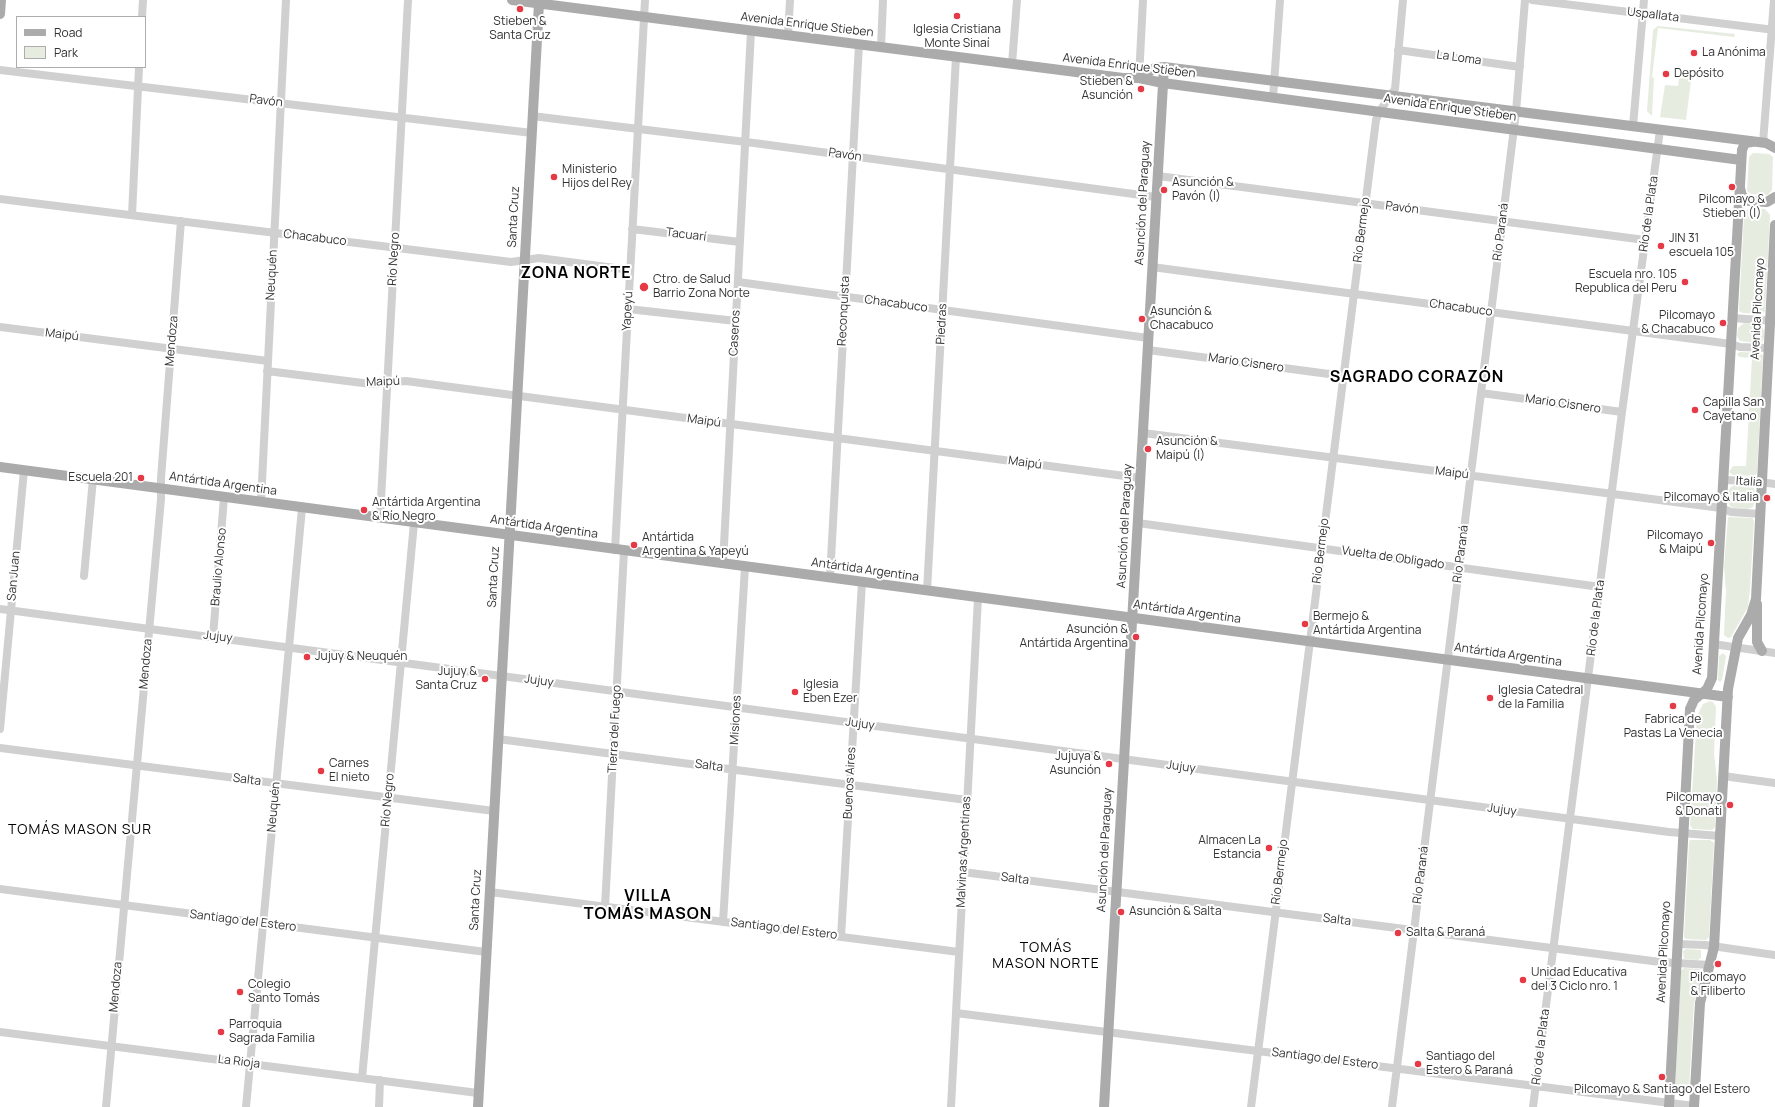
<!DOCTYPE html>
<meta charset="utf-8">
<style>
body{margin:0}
#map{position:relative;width:1775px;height:1107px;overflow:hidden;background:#fff;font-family:Manrope,sans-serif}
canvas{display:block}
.legend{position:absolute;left:16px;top:16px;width:130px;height:52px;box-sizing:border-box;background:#fff;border:1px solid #adadad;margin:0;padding:5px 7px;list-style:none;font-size:12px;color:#333}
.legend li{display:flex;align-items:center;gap:8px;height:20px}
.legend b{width:20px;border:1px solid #adadad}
</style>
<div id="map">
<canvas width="1775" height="1107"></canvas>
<ul class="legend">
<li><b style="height:5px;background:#ababab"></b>Road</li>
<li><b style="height:11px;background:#e6ecdf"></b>Park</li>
</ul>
</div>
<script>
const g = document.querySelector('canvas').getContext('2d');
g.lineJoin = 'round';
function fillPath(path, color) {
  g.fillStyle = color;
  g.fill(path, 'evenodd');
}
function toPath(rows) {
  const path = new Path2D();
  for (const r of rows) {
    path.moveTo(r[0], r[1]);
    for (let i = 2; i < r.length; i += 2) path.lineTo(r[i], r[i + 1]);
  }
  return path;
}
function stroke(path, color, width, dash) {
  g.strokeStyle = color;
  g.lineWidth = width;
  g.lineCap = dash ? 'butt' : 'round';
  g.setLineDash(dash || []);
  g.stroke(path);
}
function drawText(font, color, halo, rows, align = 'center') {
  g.font = font + ' Manrope,sans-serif';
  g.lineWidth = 4;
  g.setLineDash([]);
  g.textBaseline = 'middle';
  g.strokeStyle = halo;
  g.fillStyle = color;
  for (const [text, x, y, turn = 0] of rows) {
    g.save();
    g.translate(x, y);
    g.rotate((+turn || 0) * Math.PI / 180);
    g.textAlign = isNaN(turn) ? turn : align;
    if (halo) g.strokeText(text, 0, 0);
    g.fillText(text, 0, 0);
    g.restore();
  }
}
fillPath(toPath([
 [1658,26,1735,34,1734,37,1658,28,1652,77,1654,78,1652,116,1647,111,1653,30],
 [1680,71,1692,73,1686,120,1660,117,1665,85,1678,86],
 [1753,153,1769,154,1773,157,1772,190,1768,195,1751,194,1747,191,1749,157],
 [1750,208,1765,209,1770,215,1765,311,1762,314,1743,313,1739,311,1744,216,1745,211],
 [1744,323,1758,324,1762,326,1764,331,1764,338,1762,342,1758,343,1740,341,1737,336,1738,328],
 [1740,352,1760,353,1763,355,1757,473,1754,476,1733,475,1729,472,1733,466,1746,466,1752,358,1739,357,1737,354],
 [1735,485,1749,485,1754,488,1755,493,1755,502,1753,507,1748,509,1733,508,1730,506,1728,502,1729,490,1731,487],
 [1728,517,1752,518,1754,521,1750,589,1748,607,1731,637,1728,638,1724,635,1726,591,1724,567],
 [1723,653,1726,656,1722,680,1720,682,1718,680,1719,656],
 [1710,701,1713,702,1716,707,1714,754,1717,780,1715,827,1712,830,1693,829,1690,825,1697,716,1703,704],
 [1690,840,1710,840,1714,843,1709,937,1706,940,1686,939,1684,937,1689,843],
 [1686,949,1701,950,1701,958,1698,960,1684,959,1683,951],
 [1684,968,1700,969,1702,972,1694,1004,1689,1089,1687,1093,1682,1096,1677,1093,1675,1089,1681,971]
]), '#e6ecdf');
stroke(toPath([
 [1532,0,1775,30],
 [142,17,143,0],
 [788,35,790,0],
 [881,47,883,0],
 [1398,50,1520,67],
 [1012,64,1017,0],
 [0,70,532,133],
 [1139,78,1143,0],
 [1273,98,1280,0],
 [532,116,754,143,1156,197],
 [1633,126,1644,0],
 [1763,143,1774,0],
 [1158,176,1645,240],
 [0,199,511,262,539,258,630,270],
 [132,215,139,67],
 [632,229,740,242],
 [1152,267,1731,344,1740,347,1769,348],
 [738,282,1148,338],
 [628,309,736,321],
 [1732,318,1775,321],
 [0,327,268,361],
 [1148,350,1344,376],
 [267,371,371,384,406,381,1140,478],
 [1481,393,1622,412],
 [1143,433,1721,508,1731,512,1760,514],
 [1723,480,1753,481,1775,484],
 [261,502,286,0],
 [380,518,408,0],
 [1138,523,1600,587],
 [615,550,645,0],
 [723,564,751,31],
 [84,576,93,479],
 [830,578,859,44],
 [927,591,956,57],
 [0,609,1669,832,1720,836],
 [213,637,224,497],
 [1713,644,1775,653],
 [0,729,24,470],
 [498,739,967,800],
 [0,748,494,811],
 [1723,776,1775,783],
 [963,872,1660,962,1710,965],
 [0,889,486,952],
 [490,892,959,952],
 [605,907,624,551],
 [723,922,745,567],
 [841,937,862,582],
 [1678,944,1705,945,1775,955],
 [956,1013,1694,1106],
 [0,1032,478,1093],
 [362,1078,414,523],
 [106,1107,161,499,161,478,181,221],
 [246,1107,302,508],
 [379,1107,380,1080],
 [951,1107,978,598],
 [1251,1107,1376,120,1379,112,1395,89,1403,0],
 [1392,1107,1516,112,1525,0],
 [1533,1107,1622,412,1660,130]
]), '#d0d0d0', 8);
stroke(toPath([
 [512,0,1123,78,1139,78,1163,83,1741,160],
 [0,14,1,0],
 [1139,78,1155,68,1164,67,1766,143,1775,148],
 [1740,188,1742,196,1749,201,1767,202,1775,197],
 [0,467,1728,697],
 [1757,604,1757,642,1762,651],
 [478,1107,539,3],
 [1104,1107,1164,67],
 [1669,1107,1690,709,1694,700,1707,689,1712,678,1742,150,1745,143,1752,142],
 [1694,1107,1700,1003,1714,947,1728,689,1738,638,1751,615,1756,599,1775,225]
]), '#ababab', 10);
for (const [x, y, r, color] of [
 [520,9,4,"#e63946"],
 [957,16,4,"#e63946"],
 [1694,53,4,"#e63946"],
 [1666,74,4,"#e63946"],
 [1141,89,4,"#e63946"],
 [554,177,4,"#e63946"],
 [1732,187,4,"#e63946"],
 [1164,190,4,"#e63946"],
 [1661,246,4,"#e63946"],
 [1685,282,4,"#e63946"],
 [644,287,5,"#e63946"],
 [1142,319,4,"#e63946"],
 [1723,323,4,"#e63946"],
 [1695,410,4,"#e63946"],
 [1148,449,4,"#e63946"],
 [141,478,4,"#e63946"],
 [1767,498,4,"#e63946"],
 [364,510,4,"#e63946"],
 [1711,543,4,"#e63946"],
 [634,545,4,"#e63946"],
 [1305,624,4,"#e63946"],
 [1136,637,4,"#e63946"],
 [307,657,4,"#e63946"],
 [485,679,4,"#e63946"],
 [795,692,4,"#e63946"],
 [1490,698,4,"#e63946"],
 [1673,706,4,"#e63946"],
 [1109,764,4,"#e63946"],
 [321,771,4,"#e63946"],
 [1730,805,4,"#e63946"],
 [1269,848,4,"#e63946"],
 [1121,912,4,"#e63946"],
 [1398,933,4,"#e63946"],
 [1718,964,4,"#e63946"],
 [1523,980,4,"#e63946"],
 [240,992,4,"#e63946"],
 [221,1032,4,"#e63946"],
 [1418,1064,4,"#e63946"],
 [1662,1077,4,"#e63946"]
]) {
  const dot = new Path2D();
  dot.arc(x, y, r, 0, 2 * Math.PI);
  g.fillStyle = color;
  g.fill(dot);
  stroke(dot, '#fff', 1.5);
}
drawText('12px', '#333', '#fff', [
 ["Uspallata",1653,15,7],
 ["Avenida Enrique Stieben",807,25,7],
 ["La Loma",1459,58,8],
 ["Avenida Enrique Stieben",1129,66,7],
 ["Pavón",266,101,7],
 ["Avenida Enrique Stieben",1450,108,8],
 ["Pavón",845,155,8],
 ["Asunción del Paraguay",1143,203,-87],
 ["Pavón",1402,208,7],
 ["Río de la Plata",1649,214,-82],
 ["Santa Cruz",514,217,-87],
 ["Río Bermejo",1362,230,-83],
 ["Río Paraná",1501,232,-83],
 ["Tacuarí",686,235,7],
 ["Chacabuco",315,238,7],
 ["Río Negro",394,259,-87],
 ["Neuquén",272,275,-87],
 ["Chacabuco",896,304,8],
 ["Chacabuco",1461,308,8],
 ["Avenida Pilcomayo",1758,309,-87],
 ["Yapeyú",628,311,-87],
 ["Reconquista",844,311,-87],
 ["Piedras",942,324,-87],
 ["Caseros",735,333,-87],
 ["Maipú",62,335,7],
 ["Mendoza",172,341,-85],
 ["Mario Cisnero",1246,363,8],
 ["Maipú",383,382,-2],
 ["Mario Cisnero",1563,404,8],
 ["Maipú",704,421,8],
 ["Maipú",1025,463,8],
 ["Maipú",1452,473,7],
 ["Italia",1749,482,4],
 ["Antártida Argentina",223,484,8],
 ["Asunción del Paraguay",1125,526,-87],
 ["Antártida Argentina",544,527,8],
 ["Río Bermejo",1321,551,-83],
 ["Río Paraná",1461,554,-83],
 ["Vuelta de Obligado",1393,558,8],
 ["Braulio Alonso",219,567,-85],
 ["Antártida Argentina",865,570,8],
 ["San Juan",14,576,-85],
 ["Santa Cruz",494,577,-87],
 ["Antártida Argentina",1187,612,8],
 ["Río de la Plata",1596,618,-83],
 ["Avenida Pilcomayo",1701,624,-86],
 ["Jujuy",218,637,7],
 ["Antártida Argentina",1508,655,8],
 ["Mendoza",146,664,-85],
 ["Jujuy",539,681,8],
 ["Misiones",736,720,-87],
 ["Jujuy",860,724,8],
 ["Tierra del Fuego",615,729,-87],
 ["Salta",709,766,7],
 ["Jujuy",1181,767,8],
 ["Salta",247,780,7],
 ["Buenos Aires",850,783,-87],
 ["Río Negro",388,800,-85],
 ["Neuquén",274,807,-85],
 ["Jujuy",1502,810,8],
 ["Asunción del Paraguay",1105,850,-87],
 ["Malvinas Argentinas",964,852,-87],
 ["Río Bermejo",1280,872,-83],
 ["Río Paraná",1421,875,-83],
 ["Salta",1015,879,7],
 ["Santa Cruz",476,900,-87],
 ["Salta",1337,920,7],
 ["Santiago del Estero",243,921,7],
 ["Santiago del Estero",784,929,7],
 ["Avenida Pilcomayo",1664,952,-87],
 ["Mendoza",116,987,-85],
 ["Río de la Plata",1541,1047,-83],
 ["Santiago del Estero",1325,1059,7],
 ["La Rioja",239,1062,7]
]);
drawText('12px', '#333', '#fff', [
 ["Stieben &",520,22,"center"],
 ["Santa Cruz",520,36,"center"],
 ["Iglesia Cristiana",957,30,"center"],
 ["Monte Sinaí",957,44,"center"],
 ["La Anónima",1702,53],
 ["Depósito",1674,74],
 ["Stieben &",1133,82,"right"],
 ["Asunción",1133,96,"right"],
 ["Ministerio",562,170],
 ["Hijos del Rey",562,184],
 ["Asunción &",1172,183],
 ["Pavón (I)",1172,197],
 ["Pilcomayo &",1732,200,"center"],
 ["Stieben (I)",1732,214,"center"],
 ["JIN 31",1669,239],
 ["escuela 105",1669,253],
 ["Escuela nro. 105",1677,275,"right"],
 ["Republica del Peru",1677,289,"right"],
 ["Ctro. de Salud",653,280],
 ["Barrio Zona Norte",653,294],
 ["Asunción &",1150,312],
 ["Chacabuco",1150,326],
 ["Pilcomayo",1715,316,"right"],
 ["& Chacabuco",1715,330,"right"],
 ["Capilla San",1703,403],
 ["Cayetano",1703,417],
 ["Asunción &",1156,442],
 ["Maipú (I)",1156,456],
 ["Escuela 201",133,478,"right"],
 ["Pilcomayo & Italia",1759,498,"right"],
 ["Antártida Argentina",372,503],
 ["& Río Negro",372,517],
 ["Pilcomayo",1703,536,"right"],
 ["& Maipú",1703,550,"right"],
 ["Antártida",642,538],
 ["Argentina & Yapeyú",642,552],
 ["Bermejo &",1313,617],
 ["Antártida Argentina",1313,631],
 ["Asunción &",1128,630,"right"],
 ["Antártida Argentina",1128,644,"right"],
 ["Jujuy & Neuquén",315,657],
 ["Jujuy &",477,672,"right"],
 ["Santa Cruz",477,686,"right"],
 ["Iglesia",803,685],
 ["Eben Ezer",803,699],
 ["Iglesia Catedral",1498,691],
 ["de la Familia",1498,705],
 ["Fabrica de",1673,720,"center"],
 ["Pastas La Venecia",1673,734,"center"],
 ["Jujuya &",1101,757,"right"],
 ["Asunción",1101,771,"right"],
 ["Carnes",329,764],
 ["El nieto",329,778],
 ["Pilcomayo",1722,798,"right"],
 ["& Donati",1722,812,"right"],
 ["Almacen La",1261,841,"right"],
 ["Estancia",1261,855,"right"],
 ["Asunción & Salta",1129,912],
 ["Salta & Paraná",1406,933],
 ["Unidad Educativa",1531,973],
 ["del 3 Ciclo nro. 1",1531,987],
 ["Pilcomayo",1718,978,"center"],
 ["& Filiberto",1718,992,"center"],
 ["Colegio",248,985],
 ["Santo Tomás",248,999],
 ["Parroquia",229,1025],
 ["Sagrada Familia",229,1039],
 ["Santiago del",1426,1057],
 ["Estero & Paraná",1426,1071],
 ["Pilcomayo & Santiago del Estero",1662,1090,"center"]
], 'left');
g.letterSpacing = '1px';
drawText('14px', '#000', '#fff', [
 ["TOMÁS MASON SUR",80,830],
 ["TOMÁS",1046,948],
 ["MASON NORTE",1046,964]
]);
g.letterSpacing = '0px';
g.letterSpacing = '1px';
drawText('bold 16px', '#000', '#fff', [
 ["ZONA NORTE",576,274],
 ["SAGRADO CORAZÓN",1417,378],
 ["VILLA",648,897],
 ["TOMÁS MASON",648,915]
]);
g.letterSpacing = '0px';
</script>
